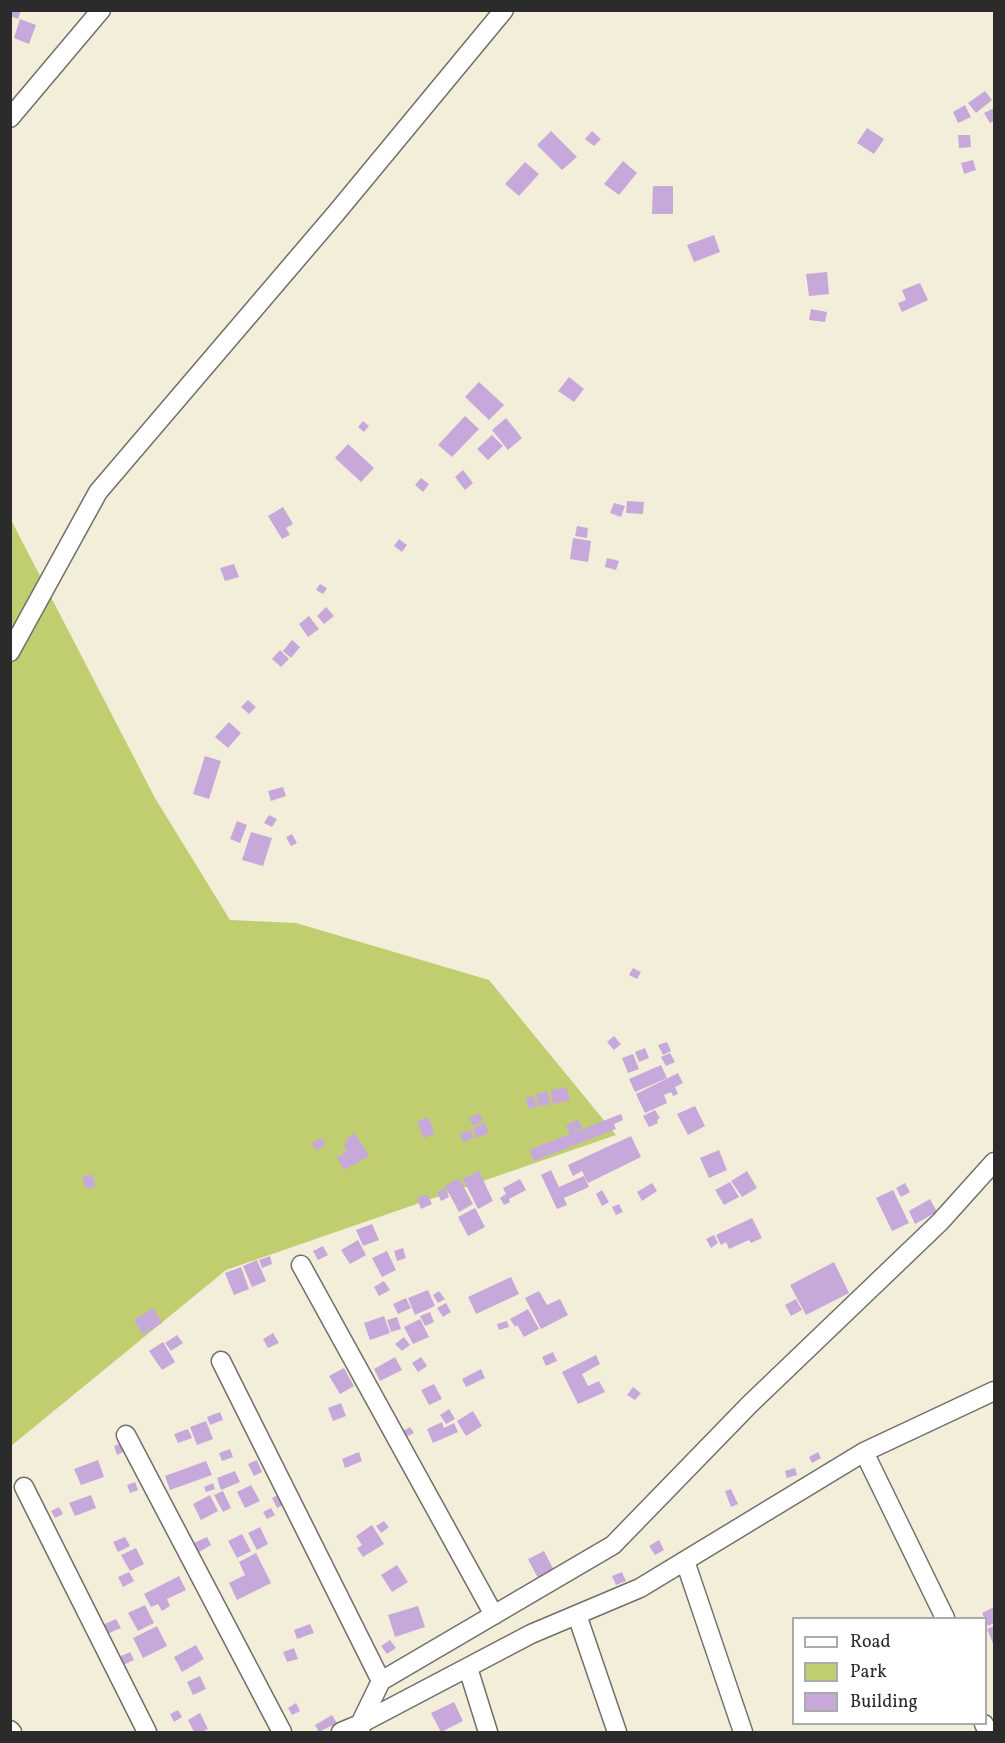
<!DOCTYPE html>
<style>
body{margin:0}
#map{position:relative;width:1005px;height:1743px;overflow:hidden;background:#f3eeda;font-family:Vollkorn,serif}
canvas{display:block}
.frame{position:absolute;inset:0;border:12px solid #2b2b2b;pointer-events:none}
.legend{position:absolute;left:792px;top:1617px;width:195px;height:108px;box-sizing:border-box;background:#fff;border:2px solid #aaa;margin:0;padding:8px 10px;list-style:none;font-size:18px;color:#2b2b2b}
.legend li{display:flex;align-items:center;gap:12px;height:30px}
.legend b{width:30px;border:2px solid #aaa}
</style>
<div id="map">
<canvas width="1005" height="1743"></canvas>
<div class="frame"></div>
<ul class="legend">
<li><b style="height:8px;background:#fff"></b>Road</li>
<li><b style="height:16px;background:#c0ce70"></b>Park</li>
<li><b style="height:16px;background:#c7a8db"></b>Building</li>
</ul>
</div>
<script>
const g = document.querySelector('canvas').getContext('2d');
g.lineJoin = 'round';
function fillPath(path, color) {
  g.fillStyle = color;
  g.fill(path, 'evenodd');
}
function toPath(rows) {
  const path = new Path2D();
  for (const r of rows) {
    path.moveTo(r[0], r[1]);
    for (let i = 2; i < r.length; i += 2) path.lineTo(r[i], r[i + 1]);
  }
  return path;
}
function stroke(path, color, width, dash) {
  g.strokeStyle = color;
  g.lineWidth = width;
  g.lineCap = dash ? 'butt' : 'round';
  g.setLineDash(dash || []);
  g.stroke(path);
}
fillPath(toPath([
 [10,518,155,798,230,920,296,923,489,980,616,1135,226,1270,11,1446]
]), '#c0ce70');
fillPath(toPath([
 [10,10,21,10,18,19,10,16],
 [20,19,36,25,29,44,14,38],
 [985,91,992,100,976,113,968,103],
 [965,105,971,117,958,123,953,112],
 [994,108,994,121,990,123,984,113],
 [867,128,884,139,874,154,857,143],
 [551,131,577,157,562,170,537,145],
 [592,131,601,139,594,146,585,139],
 [958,135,970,135,971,147,959,148],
 [973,160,976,170,964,174,961,163],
 [623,161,637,173,619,195,604,184],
 [525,162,539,174,519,196,505,184],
 [653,186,673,186,673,214,652,214],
 [714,235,720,252,694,262,687,245],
 [827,272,829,294,809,296,806,274],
 [920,283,928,300,902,312,898,303,906,300,902,290],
 [811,309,827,312,825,322,809,320],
 [569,377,584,389,574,402,558,391],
 [479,382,504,405,489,420,465,397],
 [465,416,479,429,452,457,438,445],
 [506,418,522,438,508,450,492,430],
 [363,421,369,426,364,432,358,427],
 [492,435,503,446,488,460,477,449],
 [348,444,374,468,361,482,335,458],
 [463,470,473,483,465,490,455,477],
 [421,478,429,484,423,492,415,485],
 [627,501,644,502,643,514,626,513],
 [614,503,625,506,621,517,610,513],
 [283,507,293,524,286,528,290,535,282,539,268,516],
 [577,526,588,528,587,538,575,536],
 [573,538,591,541,588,562,570,559],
 [399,539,407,545,402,552,394,546],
 [607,558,619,561,616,570,605,567],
 [234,564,239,577,225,581,220,568],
 [320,584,327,588,323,594,316,590],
 [326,607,334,616,324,624,317,616],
 [309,616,319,629,308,637,299,624],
 [292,640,300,647,291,658,283,651],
 [280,650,289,659,281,667,272,659],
 [248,700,256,707,249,714,241,707],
 [229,722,241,733,228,748,215,737],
 [205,756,221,761,209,799,193,794],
 [283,787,286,796,271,801,268,791],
 [269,815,277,819,272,827,264,823],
 [237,821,247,825,240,843,230,839],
 [251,832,272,838,263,866,242,860],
 [292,834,297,843,291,846,286,837],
 [633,968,641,972,637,979,629,975],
 [614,1036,621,1044,614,1050,607,1042],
 [667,1042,671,1051,663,1055,658,1045],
 [645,1048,649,1058,639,1062,635,1052],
 [670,1053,675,1062,666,1066,661,1057],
 [633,1054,639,1069,628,1073,622,1058],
 [661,1065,667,1078,635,1092,629,1079],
 [678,1073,683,1083,675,1087,678,1094,673,1096,671,1092,664,1095,667,1103,645,1113,636,1094],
 [566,1087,570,1100,553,1104,550,1091],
 [547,1091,550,1104,539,1107,536,1094],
 [534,1096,537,1107,529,1109,525,1098],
 [695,1106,705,1126,688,1135,677,1114],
 [655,1110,660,1118,657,1120,658,1123,649,1127,643,1116],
 [480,1113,483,1121,473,1126,469,1118],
 [621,1114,623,1120,614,1124,616,1129,534,1161,529,1150],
 [428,1117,435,1133,424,1138,417,1122],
 [578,1119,582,1128,570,1134,566,1125],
 [485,1123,489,1133,477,1138,473,1128],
 [471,1130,474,1138,463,1142,460,1134],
 [355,1133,369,1156,344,1170,337,1157,347,1152,343,1145,348,1142,346,1139],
 [631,1136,641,1157,588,1183,582,1171,573,1176,568,1165],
 [321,1138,326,1144,316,1151,312,1143],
 [719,1150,727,1170,709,1178,700,1158],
 [551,1170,559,1187,584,1176,589,1187,564,1198,567,1205,557,1209,541,1175],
 [479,1171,493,1201,478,1209,463,1179],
 [747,1171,757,1188,742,1197,731,1181],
 [92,1174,96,1186,86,1189,82,1177],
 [459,1178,473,1204,459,1212,445,1186],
 [520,1179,526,1190,509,1199,510,1202,504,1205,500,1198,506,1194,503,1188],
 [730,1182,739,1197,724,1205,715,1190],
 [652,1183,657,1191,642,1201,637,1192],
 [905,1183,910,1192,901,1197,896,1188],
 [445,1188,449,1197,441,1201,437,1192],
 [602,1190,609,1202,602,1206,596,1194],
 [893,1190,909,1223,892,1231,876,1198],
 [427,1194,432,1204,421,1209,417,1198],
 [930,1199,937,1212,915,1224,909,1211],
 [619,1204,623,1212,616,1215,612,1207],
 [475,1208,485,1227,468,1236,458,1217],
 [752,1218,762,1238,751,1243,749,1240,729,1249,726,1242,721,1245,716,1235],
 [372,1224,379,1240,363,1246,356,1230],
 [714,1235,718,1243,711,1248,706,1239],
 [358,1240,366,1255,350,1264,341,1250],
 [323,1246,328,1255,318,1260,313,1251],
 [403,1248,406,1258,397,1261,394,1251],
 [387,1251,396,1270,382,1277,372,1258],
 [270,1256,272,1264,262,1268,259,1260],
 [257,1260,266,1281,252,1287,243,1266],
 [834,1262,849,1293,806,1315,790,1285],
 [241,1267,249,1289,234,1295,225,1273],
 [511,1277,519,1294,476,1314,468,1297],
 [384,1281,390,1290,379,1296,374,1287],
 [428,1290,435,1306,415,1315,408,1298],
 [439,1291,445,1299,438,1303,433,1295],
 [539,1291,547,1305,560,1299,568,1315,541,1329,525,1298],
 [406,1298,411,1308,398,1314,393,1304],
 [796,1299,802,1310,791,1316,785,1305],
 [446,1303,451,1312,443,1317,437,1308],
 [153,1308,162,1323,143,1335,134,1320],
 [528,1309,539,1329,524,1337,517,1325,515,1327,510,1319],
 [430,1312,434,1322,425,1326,420,1316],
 [384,1316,390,1333,370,1340,364,1323],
 [397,1317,401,1329,391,1332,387,1320],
 [420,1319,429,1337,413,1344,404,1327],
 [507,1321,509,1327,499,1330,497,1324],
 [273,1333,279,1343,268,1348,263,1339],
 [177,1335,183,1343,171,1351,165,1343],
 [404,1337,410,1345,402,1351,395,1344],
 [163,1342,175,1362,162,1370,149,1351],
 [553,1352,557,1361,546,1366,542,1357],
 [596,1355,600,1364,582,1374,588,1386,599,1381,605,1392,578,1404,562,1372],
 [395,1357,402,1370,380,1381,374,1369],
 [421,1357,427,1366,418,1372,412,1363],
 [344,1368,354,1386,340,1394,329,1376],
 [481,1369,485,1378,466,1387,462,1379],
 [434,1384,442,1399,429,1405,421,1390],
 [633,1387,641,1393,635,1400,627,1395],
 [341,1403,346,1416,333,1421,328,1408],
 [449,1409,455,1419,446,1424,440,1415],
 [473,1411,482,1426,466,1436,457,1421],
 [220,1412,223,1420,210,1425,207,1417],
 [206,1421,213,1439,197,1445,190,1427],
 [442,1422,444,1428,454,1423,458,1432,433,1443,427,1429],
 [410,1427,414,1433,406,1437,403,1431],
 [188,1429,192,1438,178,1443,174,1434],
 [122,1443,125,1451,117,1455,114,1446],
 [230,1449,233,1457,222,1461,219,1453],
 [359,1452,362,1461,345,1468,342,1459],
 [818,1452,821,1458,812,1463,809,1457],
 [98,1460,104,1477,81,1485,74,1469],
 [257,1460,262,1472,254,1476,248,1464],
 [206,1461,212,1475,170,1490,165,1476],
 [795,1468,797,1475,787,1478,785,1471],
 [235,1471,240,1482,221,1490,217,1478],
 [135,1482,138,1490,130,1493,127,1485],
 [213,1483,215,1489,206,1492,204,1487],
 [251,1485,260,1501,245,1508,237,1492],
 [731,1489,738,1504,731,1507,725,1491],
 [223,1491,231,1508,223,1512,214,1495],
 [91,1495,96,1508,75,1516,69,1503],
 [210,1495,218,1511,201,1520,193,1504],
 [278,1495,283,1505,277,1508,272,1498],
 [59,1507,63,1514,55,1518,51,1511],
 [271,1508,275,1515,267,1519,263,1512],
 [384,1521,389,1527,381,1533,376,1526],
 [372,1525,384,1544,363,1557,357,1548,362,1545,356,1536],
 [260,1527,268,1544,257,1550,248,1533],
 [242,1534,251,1551,237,1558,228,1541],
 [125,1537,130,1546,118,1552,113,1542],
 [207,1537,211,1545,199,1552,194,1543],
 [659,1540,664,1550,655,1555,649,1546],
 [136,1548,144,1564,130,1571,121,1555],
 [544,1551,554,1570,538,1578,528,1559],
 [256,1553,271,1583,237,1600,229,1583,245,1575,239,1562],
 [397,1565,408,1582,392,1592,381,1575],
 [129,1572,134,1581,123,1587,118,1577],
 [622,1572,626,1581,616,1585,612,1576],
 [179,1576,186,1590,167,1599,170,1606,162,1611,158,1604,151,1607,144,1594],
 [145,1605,154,1623,138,1631,128,1613],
 [418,1606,425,1627,395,1637,388,1615],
 [994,1607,994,1623,988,1626,982,1613],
 [116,1619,121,1628,107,1634,103,1625],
 [310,1624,314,1633,297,1639,294,1630],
 [157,1626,167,1646,143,1658,133,1638],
 [994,1626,994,1646,987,1629],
 [390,1640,396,1648,387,1654,381,1646],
 [196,1645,204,1659,182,1672,174,1657],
 [294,1648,298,1659,287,1662,283,1652],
 [130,1652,134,1660,123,1665,119,1657],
 [200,1676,206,1689,193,1695,187,1682],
 [454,1702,463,1721,441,1732,431,1713],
 [296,1703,300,1711,292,1715,288,1708],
 [178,1710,182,1717,174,1722,170,1714],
 [200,1713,208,1729,201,1732,194,1732,188,1720],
 [332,1715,337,1723,319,1732,315,1725]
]), '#c7a8db');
const minor = toPath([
 [10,118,101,10],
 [10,652,98,492,337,212,504,10],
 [301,1265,494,1615],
 [221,1361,381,1681],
 [126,1435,282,1732],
 [864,1452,945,1618],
 [24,1487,147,1732],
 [685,1561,743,1732],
 [577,1615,617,1732],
 [468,1668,488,1732],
 [984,1724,988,1732],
 [361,1728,360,1724,531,1634,640,1588,864,1452,994,1391],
 [10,1730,12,1732],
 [341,1732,360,1724,381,1681,613,1545,750,1404,940,1222,994,1162]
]);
stroke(minor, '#716f68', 21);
stroke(minor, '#fff', 18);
</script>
